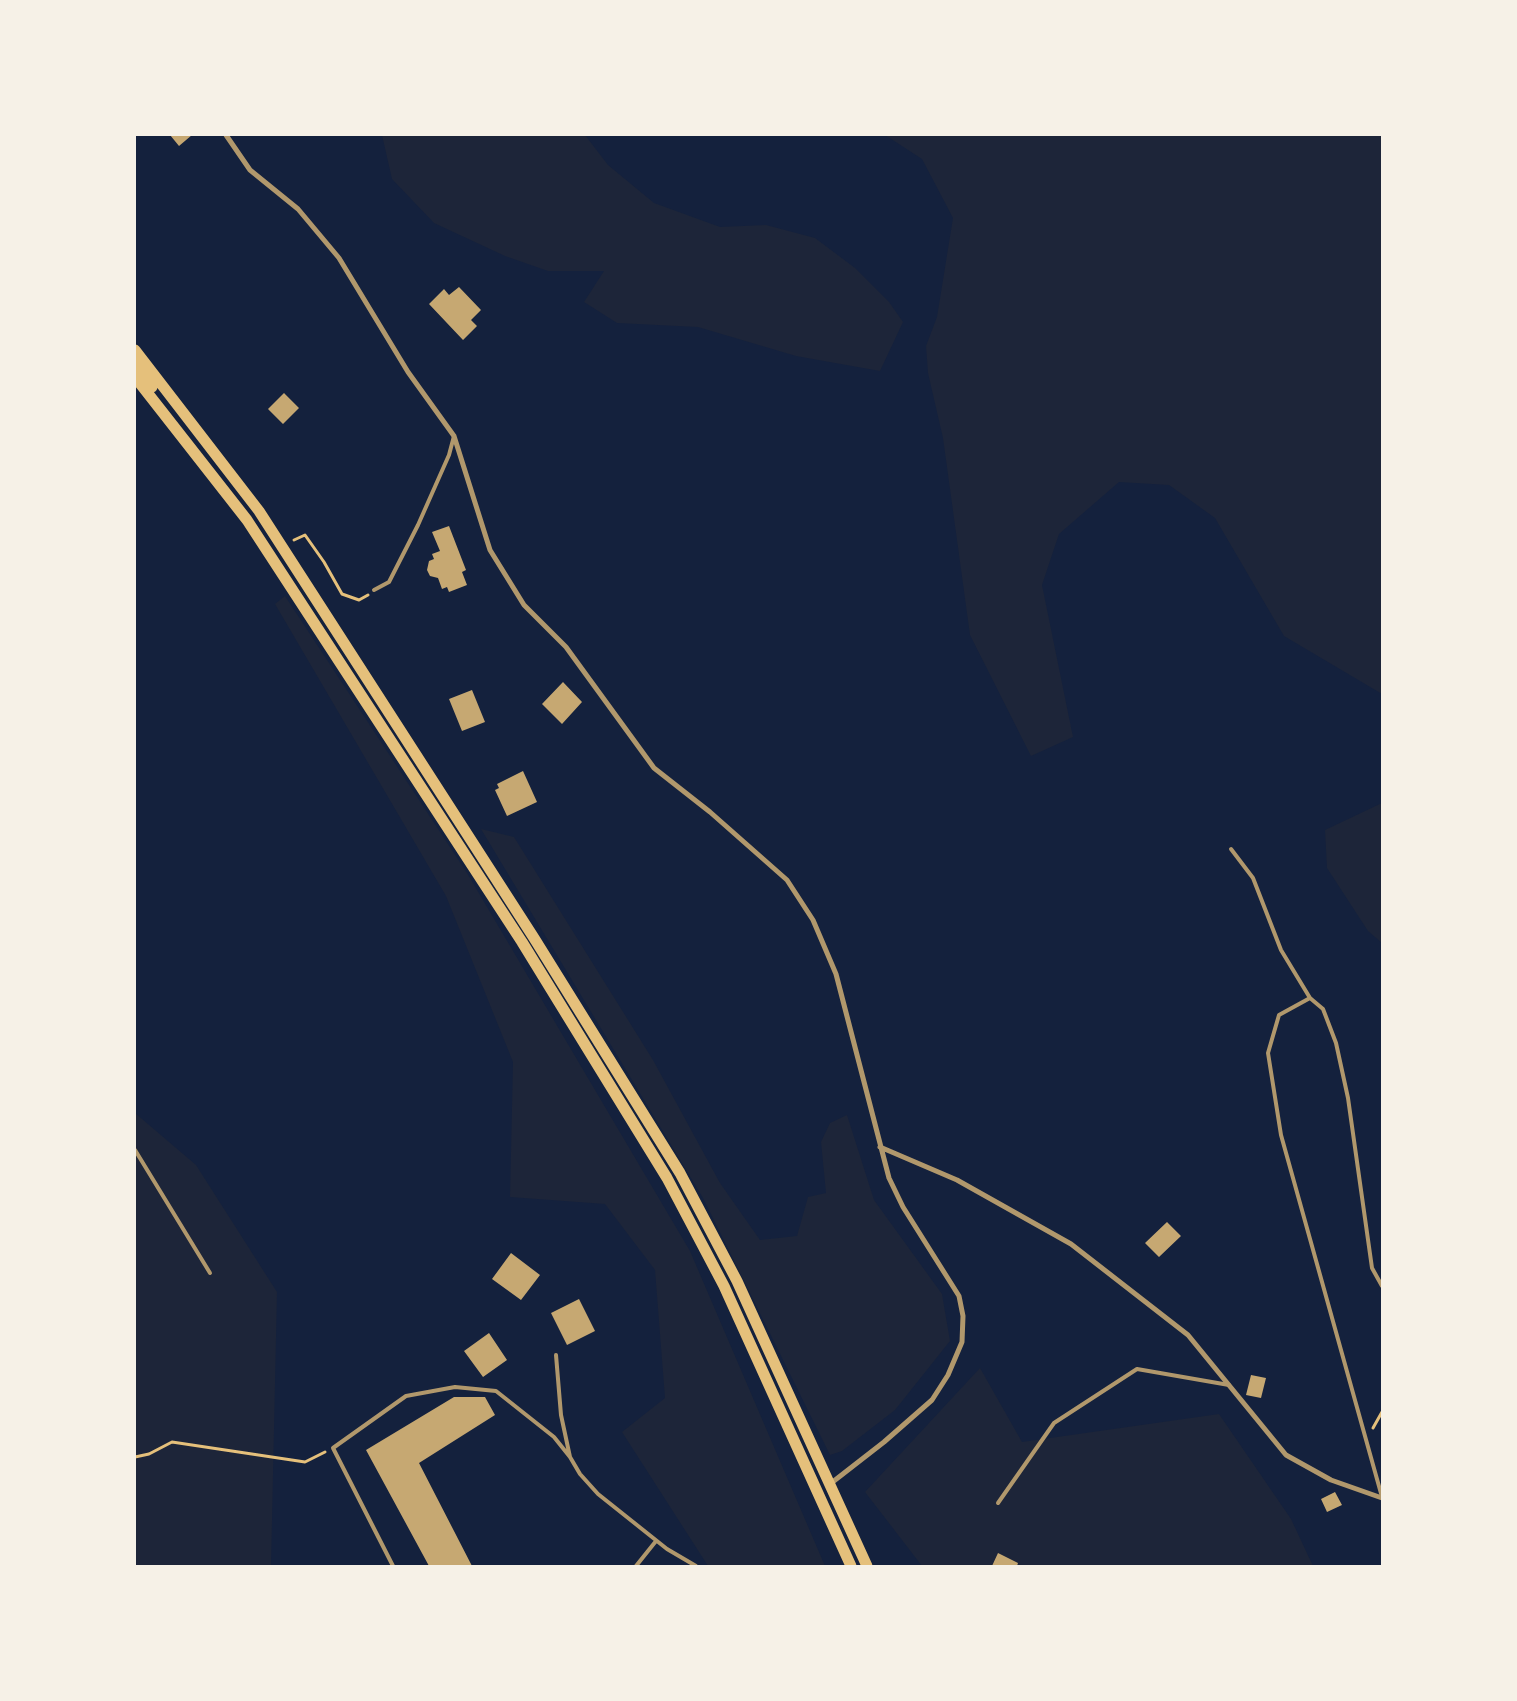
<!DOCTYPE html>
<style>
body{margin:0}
#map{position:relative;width:1517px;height:1701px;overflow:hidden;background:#14213d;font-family:"Noto Sans",sans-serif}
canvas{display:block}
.frame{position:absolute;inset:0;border:136px solid #f6f1e7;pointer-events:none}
</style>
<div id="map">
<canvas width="1517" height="1701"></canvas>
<div class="frame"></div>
</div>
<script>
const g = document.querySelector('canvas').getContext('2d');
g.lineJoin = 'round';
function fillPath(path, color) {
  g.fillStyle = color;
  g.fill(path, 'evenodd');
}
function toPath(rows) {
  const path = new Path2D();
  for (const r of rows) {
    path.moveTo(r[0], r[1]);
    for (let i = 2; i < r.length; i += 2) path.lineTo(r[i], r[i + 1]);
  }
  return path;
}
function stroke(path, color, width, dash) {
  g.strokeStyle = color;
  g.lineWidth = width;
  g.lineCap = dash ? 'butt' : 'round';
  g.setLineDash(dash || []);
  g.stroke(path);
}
fillPath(toPath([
 [382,135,585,135,608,165,654,203,720,227,766,225,815,238,855,268,889,302,903,322,880,371,796,356,698,327,617,323,584,302,604,271,548,271,505,256,434,223,392,179],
 [885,135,1382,135,1382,694,1284,636,1215,518,1169,485,1119,482,1059,534,1042,585,1073,737,1031,756,970,635,943,438,928,373,926,346,937,317,953,218,922,159],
 [285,596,467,873,690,1251,825,1566,708,1566,622,1432,665,1398,655,1270,605,1204,510,1197,513,1062,446,896,275,604],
 [1382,803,1382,943,1368,931,1327,868,1325,830],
 [481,829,514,837,653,1060,720,1183,760,1240,797,1236,808,1197,826,1193,821,1142,830,1123,847,1115,874,1200,942,1294,950,1341,895,1410,842,1451,830,1455,703,1198],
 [135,1113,196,1165,277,1292,271,1566,135,1566],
 [980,1368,1022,1442,1219,1414,1291,1519,1313,1566,922,1566,865,1492]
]), '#1d2539');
fillPath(toPath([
 [170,135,192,135,179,146],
 [459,287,481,310,471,320,477,326,463,340,429,304,444,289,449,295],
 [284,393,299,408,283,424,268,409],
 [449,526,466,570,462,572,467,585,449,592,447,587,442,589,438,578,430,576,427,570,429,561,434,559,432,554,440,551,432,532],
 [563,682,582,702,562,724,542,704],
 [472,690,485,722,462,731,449,699],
 [523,771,537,802,507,816,495,790,499,788,497,784],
 [1167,1222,1181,1236,1159,1257,1145,1243],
 [511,1253,540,1275,521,1300,492,1279],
 [579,1299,595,1331,567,1345,551,1313],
 [489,1333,507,1360,483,1377,464,1351],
 [1251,1375,1266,1378,1261,1398,1246,1395],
 [454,1397,485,1397,495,1415,419,1463,472,1566,429,1566,366,1450],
 [1335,1492,1342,1505,1327,1512,1321,1499],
 [998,1553,1018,1563,1017,1566,992,1566]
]), '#c6a872');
stroke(toPath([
 [294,540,305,535,324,562,342,594,359,600,368,595],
 [1373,1428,1382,1412],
 [135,1457,149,1454,172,1442,305,1462,325,1452]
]), '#e5c07b', 3);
stroke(toPath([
 [374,590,389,582,418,525,449,455,454,436],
 [1231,849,1253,878,1281,950,1310,998],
 [135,1150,210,1273],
 [1382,1286,1372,1268,1348,1098,1336,1043,1323,1009,1310,998,1279,1015,1268,1053,1281,1135,1382,1497],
 [556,1355,561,1415,570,1457,580,1474,598,1494,667,1549,696,1566],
 [998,1503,1054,1423,1137,1369,1229,1385],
 [393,1566,333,1448,406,1396,455,1387,496,1391,554,1437,570,1457],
 [636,1566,656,1541]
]), '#b1986c', 4);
stroke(toPath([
 [226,135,250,170,298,209,339,258,408,372,454,436,490,550,524,605,566,647,654,768,710,812,787,880,813,920,836,974,889,1178,903,1207,959,1296,963,1316,962,1342,948,1375,932,1400,884,1442,830,1484],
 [880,1147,957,1180,1071,1244,1188,1335,1286,1455,1331,1480,1382,1498]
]), '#b1986c', 5);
stroke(toPath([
 [135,350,259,511,534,938,680,1173,737,1281,867,1566],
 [135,364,152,387],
 [135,377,247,520,522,942,667,1178,724,1286,851,1566]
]), '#e5c07b', 11);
</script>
